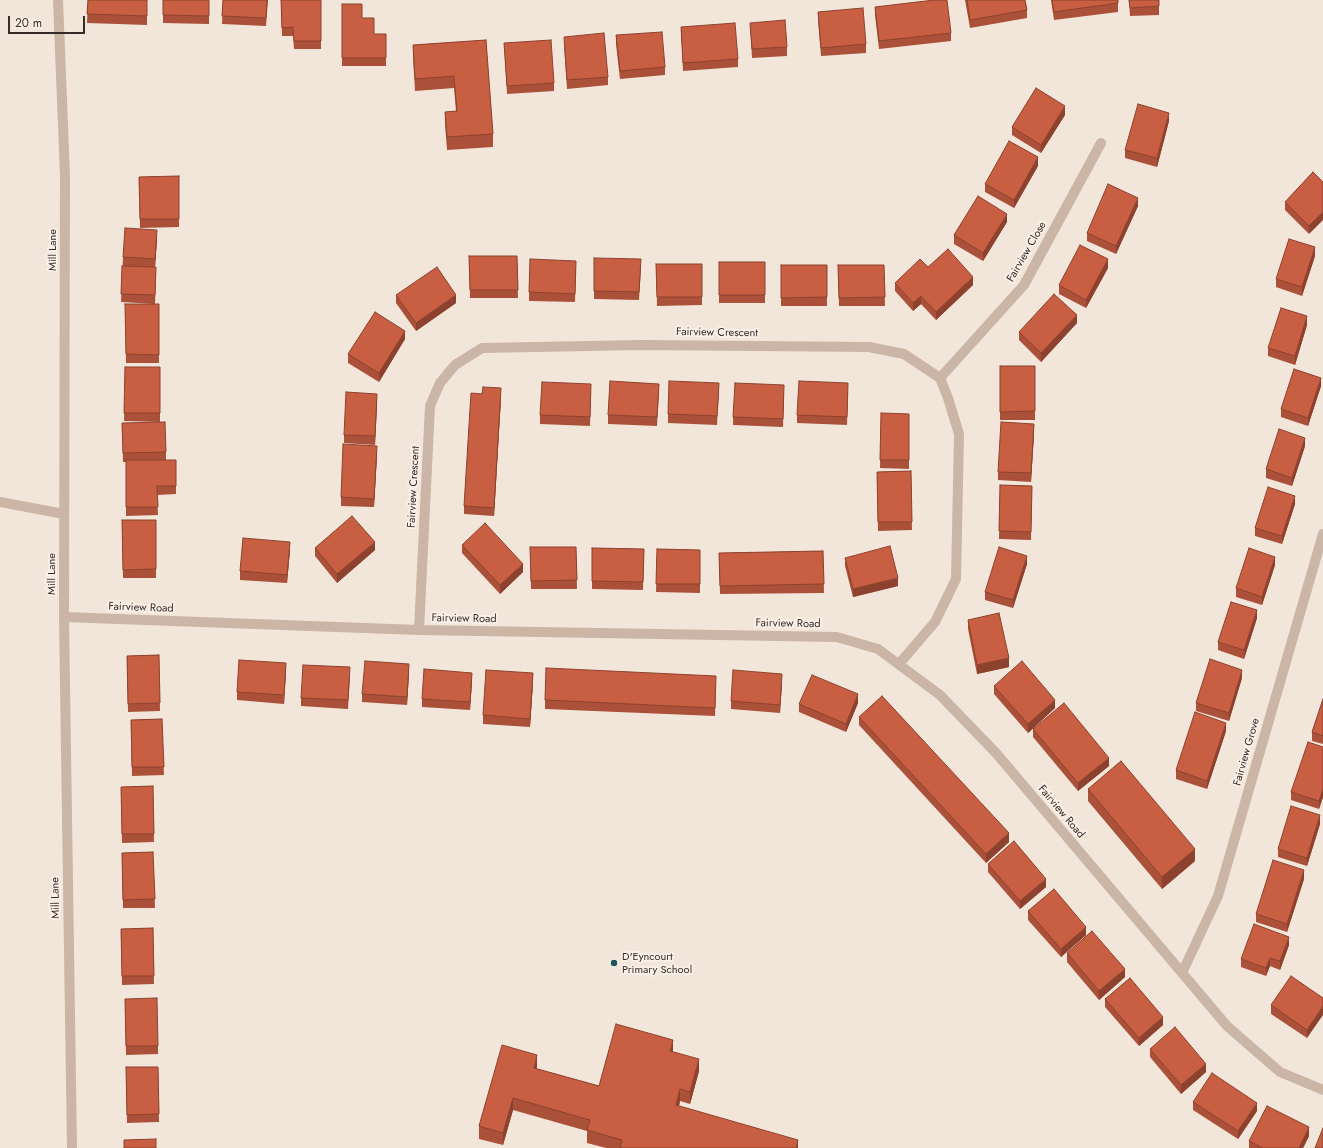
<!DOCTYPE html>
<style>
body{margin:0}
#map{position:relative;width:1323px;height:1148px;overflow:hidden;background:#f2e6da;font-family:Jost,sans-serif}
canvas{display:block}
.scale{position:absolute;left:8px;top:16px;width:77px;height:18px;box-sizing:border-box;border:2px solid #362b27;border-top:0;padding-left:5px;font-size:12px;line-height:14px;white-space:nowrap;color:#362b27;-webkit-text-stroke:3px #faf0e7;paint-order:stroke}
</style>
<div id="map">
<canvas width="1323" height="1148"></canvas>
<div class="scale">20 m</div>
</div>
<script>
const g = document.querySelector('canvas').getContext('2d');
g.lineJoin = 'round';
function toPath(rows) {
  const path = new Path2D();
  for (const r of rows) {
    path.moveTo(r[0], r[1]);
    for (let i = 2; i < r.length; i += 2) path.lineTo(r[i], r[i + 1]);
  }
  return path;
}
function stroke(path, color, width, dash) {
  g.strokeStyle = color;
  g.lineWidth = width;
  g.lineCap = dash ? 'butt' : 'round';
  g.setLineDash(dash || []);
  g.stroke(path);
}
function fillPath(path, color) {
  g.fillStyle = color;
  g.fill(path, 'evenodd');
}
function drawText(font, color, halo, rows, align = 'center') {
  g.font = font + ' Jost,sans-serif';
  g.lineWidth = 4;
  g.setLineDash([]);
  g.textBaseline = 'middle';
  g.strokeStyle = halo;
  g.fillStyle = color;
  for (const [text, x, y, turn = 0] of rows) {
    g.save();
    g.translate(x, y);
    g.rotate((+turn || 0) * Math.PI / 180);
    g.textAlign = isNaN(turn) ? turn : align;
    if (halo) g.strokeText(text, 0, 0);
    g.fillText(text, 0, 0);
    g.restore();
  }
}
stroke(toPath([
 [58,0,65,176,64,617,72,1148],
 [940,378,1024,285,1101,143],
 [0,502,64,514],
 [64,617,419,630,837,637,878,649,940,695,996,753,1227,1026,1280,1072,1323,1090],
 [419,630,430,406,440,383,455,365,482,348,641,345,869,347,904,354,940,378,948,398,959,434,956,579,935,622,899,664],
 [1182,973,1218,896,1323,534]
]), '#cab5a6', 10);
fillPath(toPath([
 [88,0,147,0,147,25,87,23],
 [163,0,209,0,209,24,163,23],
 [223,0,268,0,266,26,222,24],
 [281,0,321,0,321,49,294,49,293,36,282,36],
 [965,0,1025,0,1027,10,1027,18,970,28],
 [1051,0,1118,0,1118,12,1054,20],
 [1129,0,1159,0,1159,15,1130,16],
 [342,4,362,18,374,34,386,34,386,66,342,66],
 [875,7,951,33,951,41,879,49,875,15],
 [818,12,866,44,866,53,821,56,818,20],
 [750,23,787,47,787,56,752,58],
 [681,27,738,59,738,67,683,71],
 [616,35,665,67,665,75,620,79,616,44],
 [564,37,608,77,608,85,567,89,564,45],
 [486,40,493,134,493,147,447,150,445,124,445,112,456,111,454,88,415,91,413,57,413,45],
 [504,43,554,83,554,91,507,94],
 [1065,115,1041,153,1012,135,1012,127],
 [1169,121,1157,167,1125,158,1125,150],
 [1038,166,1014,208,985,192,985,184],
 [1313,172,1309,234,1285,210,1285,202],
 [179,176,179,227,140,228,139,177],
 [1138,206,1116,254,1087,241,1087,233],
 [1007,222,983,261,954,244,954,235],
 [157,238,155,267,156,276,155,304,121,302,123,257],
 [469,256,517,256,518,298,470,298],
 [1315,256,1302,296,1276,287,1276,279],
 [594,258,641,268,639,300,594,299],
 [719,262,765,262,765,303,719,303],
 [656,264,702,264,702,305,657,306],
 [781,265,827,265,827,306,781,306],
 [838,265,884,265,885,306,839,306],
 [928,267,973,285,936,320,921,304,913,311,895,291,895,283],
 [1108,268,1086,308,1059,294,1059,285],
 [576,269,575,302,529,301,529,292],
 [396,295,456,303,416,331,396,303],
 [125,304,159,304,159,363,126,363],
 [1077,323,1041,362,1019,340,1019,332],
 [1307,325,1295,365,1268,356,1268,348],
 [405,339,379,382,348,363,348,354],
 [1000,366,1035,366,1035,420,1000,420],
 [125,367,160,367,160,422,124,421],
 [1321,386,1308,426,1281,417,1281,409],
 [719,391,717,425,668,423,668,414],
 [848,391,847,425,797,423,797,415],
 [591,392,590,426,540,424,540,415],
 [659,392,657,426,608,424,608,415],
 [784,393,783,427,733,425,733,417],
 [482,394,501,397,494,516,464,514,464,506],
 [377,403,375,445,344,443,344,435],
 [881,413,909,414,909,469,880,468],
 [122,423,166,452,166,460,176,460,176,494,157,495,158,515,126,516,126,462,123,462],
 [1034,433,1031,482,998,480,998,472],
 [1305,446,1292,486,1266,478,1266,469],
 [377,454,374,507,341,506,341,497],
 [911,471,912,530,878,531,877,472],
 [1000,485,1032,486,1031,540,999,539],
 [1295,504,1282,544,1255,536,1255,528],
 [122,520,156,520,156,578,123,578],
 [462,545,523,572,500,594,462,553],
 [530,547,576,547,577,589,531,589],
 [315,548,375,550,337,583,315,556],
 [592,548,644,549,643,590,592,589],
 [657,549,700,550,700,593,656,592],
 [290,550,287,583,240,580,240,571],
 [823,551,824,593,720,594,719,553],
 [845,558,898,586,853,597,845,566],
 [1027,564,1013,608,985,600,985,592],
 [1275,565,1262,605,1236,597,1236,588],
 [1257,618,1244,659,1218,650,1218,642],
 [968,620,1009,667,977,674,968,629],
 [159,655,160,711,128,712,127,656],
 [286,671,284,704,237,700,237,692],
 [409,672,407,705,362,702,362,694],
 [350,675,348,709,301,706,301,698],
 [1242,678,1229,721,1196,711,1196,703],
 [472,681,470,710,422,707,422,699],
 [533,682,530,727,483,724,483,715],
 [782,682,780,713,731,709,731,701],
 [716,684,715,716,545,709,545,700],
 [994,686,1055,708,1028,733,994,694],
 [1323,699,1323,744,1312,741,1312,732],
 [858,703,846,732,799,712,799,704],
 [859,717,1009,842,986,863,859,725],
 [162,719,164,775,132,776,131,720],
 [1033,729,1109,766,1078,791,1033,737],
 [1226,731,1207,789,1176,779,1176,770],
 [1323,747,1323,797,1319,809,1291,800,1291,792],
 [153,786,154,842,122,843,121,787],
 [1088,789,1195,861,1162,889,1088,801],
 [1320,824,1307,866,1278,857,1278,849],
 [153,852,155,908,123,908,122,853],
 [988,864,1046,887,1020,909,988,872],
 [1304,879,1287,932,1256,922,1256,914],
 [1028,911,1086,935,1061,957,1028,920],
 [153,928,154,984,122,985,121,929],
 [1289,945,1280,970,1270,966,1266,976,1241,967,1241,959],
 [1067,953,1125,977,1099,1000,1067,962],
 [1323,998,1307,1038,1271,1014,1271,1005],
 [125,999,158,1046,158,1054,126,1055],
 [1105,999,1163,1025,1139,1046,1105,1007],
 [1150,1049,1206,1072,1181,1094,1150,1057],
 [673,1052,699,1071,690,1104,680,1101,679,1106,798,1148,606,1148,587,1143,587,1131,513,1110,503,1145,479,1139,479,1126,537,1067,537,1069,599,1086],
 [126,1067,158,1067,159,1122,127,1123],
 [1193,1102,1257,1111,1238,1139,1193,1110],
 [1309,1136,1303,1148,1249,1148,1249,1141]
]), '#ac5139');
fillPath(toPath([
 [1065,106,1065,115,1041,153,1041,145],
 [1169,113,1169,121,1157,167,1157,158],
 [1038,157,1038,166,1014,208,1014,200],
 [1138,198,1138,206,1116,254,1116,246],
 [1323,212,1323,220,1309,234,1309,226],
 [1007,214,1007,222,983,261,983,253],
 [157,230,157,238,155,268,155,259],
 [1315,247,1315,256,1302,296,1302,287],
 [1108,259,1108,268,1086,308,1086,300],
 [973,277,973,285,936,320,936,312],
 [456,295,456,303,416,331,416,323],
 [921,296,921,304,913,311,913,303],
 [1077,315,1077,323,1041,362,1041,353],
 [1307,316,1307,325,1295,365,1295,356],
 [405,331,405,339,379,382,379,373],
 [1321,378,1321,386,1308,426,1308,418],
 [501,388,501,397,494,516,494,508],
 [377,394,377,403,375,445,375,436],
 [1034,424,1034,433,1031,482,1031,473],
 [1305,438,1305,446,1292,486,1292,478],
 [377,446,377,454,374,507,374,499],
 [1295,496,1295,504,1282,544,1282,536],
 [290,542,290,550,287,583,287,575],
 [375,542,375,550,337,583,337,574],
 [1027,556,1027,564,1013,608,1013,600],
 [1275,557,1275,565,1262,605,1262,597],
 [523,564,523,572,500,594,500,585],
 [898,578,898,586,853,597,853,589],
 [1257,610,1257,618,1244,659,1244,650],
 [1009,658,1009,667,977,674,977,665],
 [286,663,286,671,284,704,284,695],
 [409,664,409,672,407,705,407,697],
 [1242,670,1242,678,1229,721,1229,713],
 [472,673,472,681,470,710,470,702],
 [533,673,533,682,530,727,530,719],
 [782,674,782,682,780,713,780,705],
 [858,694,858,703,846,732,846,724],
 [1055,700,1055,708,1028,733,1028,724],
 [1226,723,1226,731,1207,789,1207,781],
 [1109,758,1109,766,1078,791,1078,783],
 [1323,789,1323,797,1319,809,1319,801],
 [1320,815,1320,824,1307,866,1307,858],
 [1009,833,1009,842,986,863,986,854],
 [1195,849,1195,861,1162,889,1162,877],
 [1304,870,1304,879,1287,932,1287,924],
 [1046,879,1046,887,1020,909,1020,901],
 [1086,927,1086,935,1061,957,1061,949],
 [1289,937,1289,945,1280,970,1280,961],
 [1270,958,1270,966,1266,976,1266,968],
 [1125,969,1125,977,1099,1000,1099,991],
 [1323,1006,1323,1015,1307,1038,1307,1030],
 [1163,1017,1163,1025,1139,1046,1139,1038],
 [673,1040,673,1052,670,1051],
 [537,1055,537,1067,534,1080,534,1068],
 [699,1059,699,1071,690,1104,690,1092],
 [1206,1064,1206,1072,1181,1094,1181,1085],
 [680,1089,680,1101,676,1118,676,1105],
 [513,1098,513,1110,503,1145,503,1133],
 [1257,1103,1257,1111,1238,1139,1238,1131],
 [1309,1127,1309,1136,1303,1148,1299,1148],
 [798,1140,798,1148,796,1148]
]), '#8c422e');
const building = toPath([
 [88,0,147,0,147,16,87,14,88,0],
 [163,0,209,0,209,16,163,15,163,0],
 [223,0,267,0,266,18,222,16,223,0],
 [281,0,321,0,321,41,294,41,293,27,282,28,281,0],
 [934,0,947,0,951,33,879,41,875,7,934,0],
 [967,0,1025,0,1027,10,970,20,967,0],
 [1052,0,1118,0,1118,3,1054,12,1052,0],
 [1129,0,1159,0,1159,6,1130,8,1129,0],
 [342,4,362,4,362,18,374,18,374,34,386,34,386,58,342,58,342,4],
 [863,8,866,44,821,48,818,12,863,8],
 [785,20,787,47,752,49,750,23,785,20],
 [735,23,738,59,683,63,681,27,735,23],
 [662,32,665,67,620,71,616,35,662,32],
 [604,33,608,77,567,80,564,37,604,33],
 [486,40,493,134,447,137,445,112,457,111,454,76,415,79,413,45,486,40],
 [551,40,554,83,507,86,504,43,551,40],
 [1036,88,1065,106,1041,145,1012,127,1036,88],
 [1138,104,1169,113,1157,158,1125,150,1138,104],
 [1009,141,1038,157,1014,200,985,184,1009,141],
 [1313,172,1323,182,1323,212,1309,226,1285,202,1313,172],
 [179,176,179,219,140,219,139,177,179,176],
 [1108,184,1138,198,1116,246,1087,233,1108,184],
 [978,196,1007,214,983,253,954,235,978,196],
 [125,228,157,230,155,259,123,257,125,228],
 [1289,239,1315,247,1302,287,1276,279,1289,239],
 [1080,245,1108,259,1086,300,1059,285,1080,245],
 [948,249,973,277,936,312,921,296,913,303,895,283,920,259,928,267,948,249],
 [469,256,517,256,518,290,470,290,469,256],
 [594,258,641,259,639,292,594,291,594,258],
 [530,259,576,261,575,294,529,292,530,259],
 [719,262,765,262,765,295,719,295,719,262],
 [656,264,702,264,702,297,657,297,656,264],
 [781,265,827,265,827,297,781,298,781,265],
 [838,265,884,265,885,297,839,298,838,265],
 [122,266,156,267,155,295,121,294,122,266],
 [437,267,456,295,416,323,396,295,437,267],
 [1054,294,1077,315,1041,353,1019,332,1054,294],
 [125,304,159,304,159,355,126,354,125,304],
 [1281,308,1307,316,1295,356,1268,348,1281,308],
 [375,312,405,331,379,373,348,354,375,312],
 [1000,366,1035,366,1035,411,1000,412,1000,366],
 [125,367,160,367,160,413,124,413,125,367],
 [1294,369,1321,378,1308,418,1281,409,1294,369],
 [610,381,659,384,657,417,608,415,610,381],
 [669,381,719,383,717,416,668,414,669,381],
 [799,381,848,383,847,417,797,415,799,381],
 [542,382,591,384,590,417,540,415,542,382],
 [735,383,784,385,783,419,733,417,735,383],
 [483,387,501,388,494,508,464,506,471,393,482,394,483,387],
 [346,392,377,394,375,436,344,435,346,392],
 [881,413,909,414,909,460,880,460,881,413],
 [165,422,166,452,123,453,122,423,165,422],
 [1001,422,1034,424,1031,473,998,472,1001,422],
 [1279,429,1305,438,1292,478,1266,469,1279,429],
 [343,444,377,446,374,499,341,497,343,444],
 [126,460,176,460,176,486,157,486,158,507,126,507,126,460],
 [911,471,912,522,878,522,877,472,911,471],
 [1000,485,1032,486,1031,532,999,531,1000,485],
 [1268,487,1295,496,1282,536,1255,528,1268,487],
 [352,516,375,542,337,574,315,548,352,516],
 [122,520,156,520,156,569,123,570,122,520],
 [485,523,523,564,500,585,462,545,485,523],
 [243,538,290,542,287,575,240,571,243,538],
 [890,546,898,578,853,589,845,558,890,546],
 [530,547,576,547,577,580,531,581,530,547],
 [999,547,1027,556,1013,600,985,592,999,547],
 [592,548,644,549,643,582,592,581,592,548],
 [1249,548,1275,557,1262,597,1236,588,1249,548],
 [657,549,700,550,700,584,656,584,657,549],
 [823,551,824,584,720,586,719,553,823,551],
 [1231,602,1257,610,1244,650,1218,642,1231,602],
 [999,613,1009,658,977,665,968,620,999,613],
 [159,655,160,703,128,704,127,656,159,655],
 [1210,659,1242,670,1229,713,1196,703,1210,659],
 [239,660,286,663,284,695,237,692,239,660],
 [365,661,409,664,407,697,362,694,365,661],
 [1022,661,1055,700,1028,724,994,686,1022,661],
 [303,665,350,667,348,700,301,698,303,665],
 [546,668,716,676,715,708,545,700,546,668],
 [424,669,472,673,470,702,422,699,424,669],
 [486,670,533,673,530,719,483,715,486,670],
 [733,670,782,674,780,705,731,701,733,670],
 [812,675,858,694,846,724,799,704,812,675],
 [882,696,1009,833,986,854,859,717,882,696],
 [1323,699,1323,736,1312,732,1323,699],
 [1064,703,1109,758,1078,783,1033,729,1064,703],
 [1195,712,1226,723,1207,781,1176,770,1195,712],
 [162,719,164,767,132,767,131,720,162,719],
 [1308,742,1323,747,1323,789,1319,801,1291,792,1308,742],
 [1121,761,1195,849,1162,877,1088,789,1121,761],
 [153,786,154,834,122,834,121,787,153,786],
 [1291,806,1320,815,1307,858,1278,849,1291,806],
 [1014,841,1046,879,1020,901,988,864,1014,841],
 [153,852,155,899,123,900,122,853,153,852],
 [1273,860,1304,870,1287,924,1256,914,1273,860],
 [1054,889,1086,927,1061,949,1028,911,1054,889],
 [1254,924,1289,937,1280,961,1270,958,1266,968,1241,959,1254,924],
 [153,928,154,976,122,976,121,929,153,928],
 [1092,931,1125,969,1099,991,1067,953,1092,931],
 [1291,976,1323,998,1323,1006,1307,1030,1271,1005,1291,976],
 [1130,978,1163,1017,1139,1038,1105,999,1130,978],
 [157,998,158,1046,126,1046,125,999,157,998],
 [616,1024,673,1040,670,1051,699,1059,690,1092,680,1089,676,1105,798,1140,796,1148,620,1148,622,1140,587,1130,590,1120,513,1098,503,1133,479,1126,502,1045,537,1055,534,1068,599,1086,616,1024],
 [1175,1027,1206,1064,1181,1085,1150,1049,1175,1027],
 [126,1067,158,1067,159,1114,127,1115,126,1067],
 [1212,1073,1257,1103,1238,1131,1193,1102,1212,1073],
 [1267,1106,1309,1127,1299,1148,1263,1148,1249,1141,1267,1106],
 [1323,1128,1323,1148,1315,1148,1323,1128],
 [156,1139,156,1148,124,1148,124,1140,156,1139]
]);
fillPath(building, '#c85e42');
stroke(building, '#8c422e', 1);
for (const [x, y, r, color] of [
 [614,963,4,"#1c5659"]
]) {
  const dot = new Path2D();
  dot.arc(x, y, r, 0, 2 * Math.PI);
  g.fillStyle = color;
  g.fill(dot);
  stroke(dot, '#faf0e7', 1.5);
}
drawText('11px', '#362b27', '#faf0e7', [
 ["Mill Lane",53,250,-90],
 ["Fairview Close",1027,252,-60],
 ["Fairview Crescent",717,333,1],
 ["Fairview Crescent",414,487,-87],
 ["Mill Lane",52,574,-90],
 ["Fairview Road",141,608,2],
 ["Fairview Road",464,619,1],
 ["Fairview Road",788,624,1],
 ["Fairview Grove",1247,752,-74],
 ["Fairview Road",1061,812,50],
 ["Mill Lane",56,898,-91]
]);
drawText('11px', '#362b27', '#faf0e7', [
 ["D'Eyncourt",622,957],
 ["Primary School",622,970]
], 'left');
</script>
